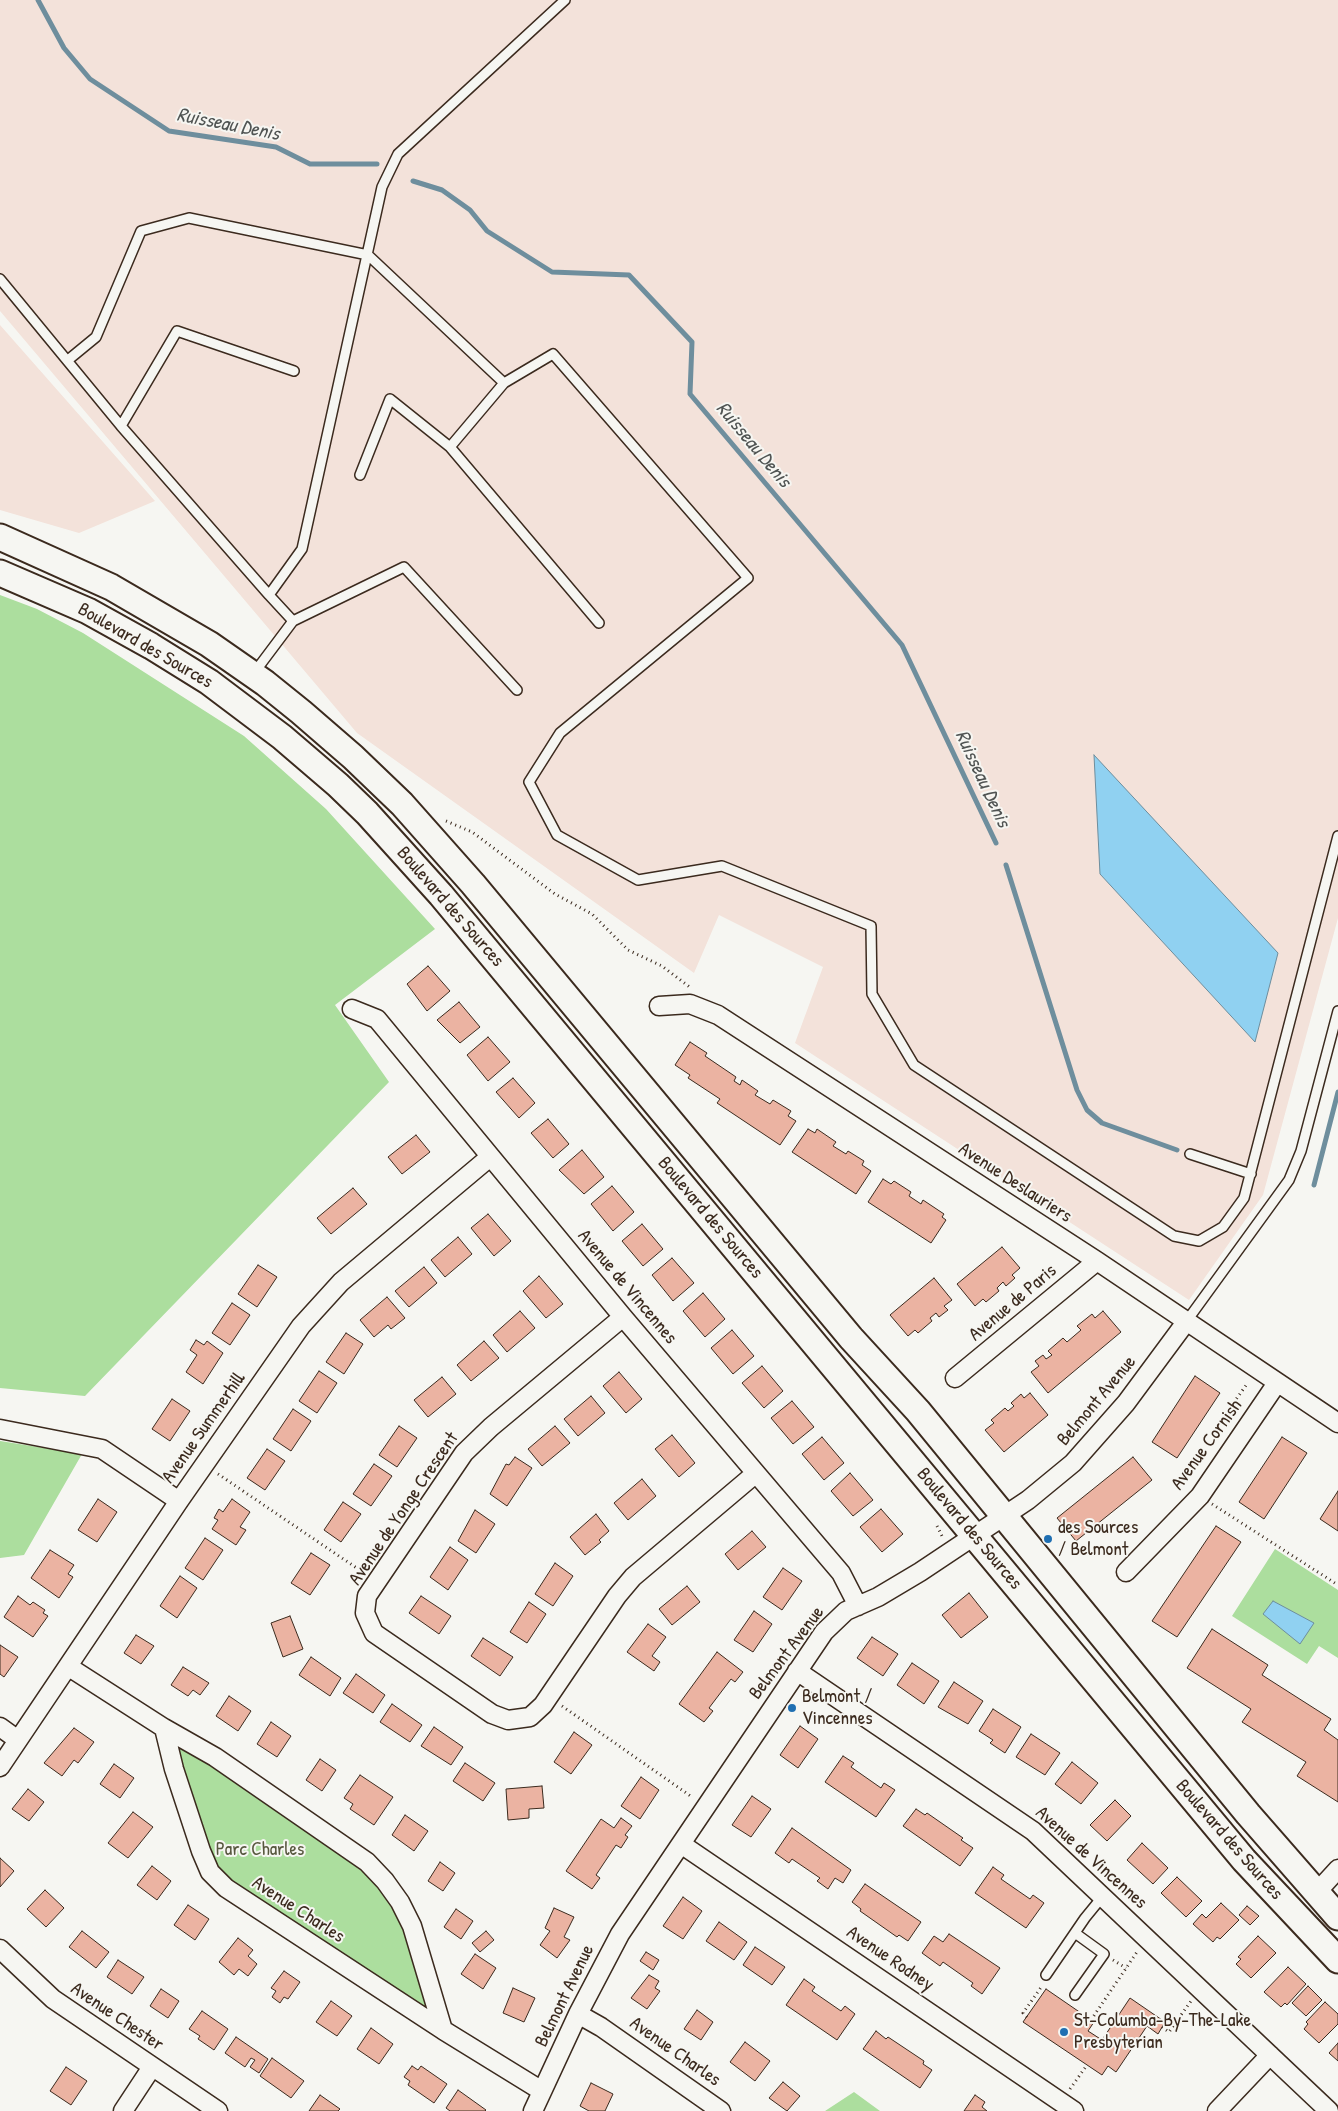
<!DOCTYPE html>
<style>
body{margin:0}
canvas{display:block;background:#f6f6f2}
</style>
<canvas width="1338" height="2111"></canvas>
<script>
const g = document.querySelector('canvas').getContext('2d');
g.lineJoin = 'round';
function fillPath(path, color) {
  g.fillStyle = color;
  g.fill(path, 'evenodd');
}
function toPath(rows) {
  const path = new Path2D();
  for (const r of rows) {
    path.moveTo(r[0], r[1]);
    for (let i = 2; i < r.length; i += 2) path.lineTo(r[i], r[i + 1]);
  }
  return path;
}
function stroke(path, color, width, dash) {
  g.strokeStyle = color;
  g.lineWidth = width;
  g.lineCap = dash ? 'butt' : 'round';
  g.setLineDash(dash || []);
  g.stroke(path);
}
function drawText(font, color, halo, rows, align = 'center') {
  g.font = font + ' "Patrick Hand",sans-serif';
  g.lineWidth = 4;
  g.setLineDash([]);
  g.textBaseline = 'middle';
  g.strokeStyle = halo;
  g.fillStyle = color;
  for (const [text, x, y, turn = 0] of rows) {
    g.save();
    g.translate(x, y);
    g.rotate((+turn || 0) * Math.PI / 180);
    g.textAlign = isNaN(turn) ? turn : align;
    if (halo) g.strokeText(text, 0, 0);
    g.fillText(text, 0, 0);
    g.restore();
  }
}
fillPath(toPath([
 [0,0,1338,0,1338,918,1263,1195,1189,1300,795,1043,823,967,719,915,694,973,357,733,0,311],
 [0,325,155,501,79,533,0,510]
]), '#f3e2da');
fillPath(toPath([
 [0,595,37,609,83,633,244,736,326,809,435,929,335,1005,389,1082,85,1396,0,1388],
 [0,1441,82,1454,24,1555,0,1558],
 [1275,1549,1338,1590,1338,1658,1319,1646,1307,1664,1232,1616],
 [164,1728,385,1881,443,2030,210,1872],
 [854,2092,880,2111,825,2111]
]), '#acde9e');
const water = toPath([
 [1094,755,1278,953,1255,1042,1100,874,1094,755],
 [1273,1601,1314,1623,1300,1644,1263,1614,1273,1601]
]);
fillPath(water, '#90d1f1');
stroke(water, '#6e8e9d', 1);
stroke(toPath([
 [38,0,64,48,90,79,169,131,276,147,310,164,377,164],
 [413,181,442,190,470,210,487,231,552,272,629,275,692,342,690,394,902,645,996,843],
 [1006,865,1077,1090,1087,1110,1102,1123,1177,1150],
 [1314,1185,1338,1092]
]), '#6e8e9d', 5);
const building = toPath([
 [428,966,450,991,427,1011,407,984,428,966],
 [459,1002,480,1027,460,1043,437,1020,459,1002],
 [488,1037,510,1062,488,1081,467,1055,488,1037],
 [690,1042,707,1053,705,1056,736,1077,734,1081,740,1085,742,1080,758,1091,755,1095,770,1104,773,1100,791,1111,788,1116,796,1121,780,1145,717,1103,720,1099,688,1078,690,1075,675,1065,690,1042],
 [513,1078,535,1103,519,1118,496,1092,513,1078],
 [548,1119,569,1144,553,1158,531,1133,548,1119],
 [808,1129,815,1133,817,1129,836,1142,833,1146,846,1154,848,1151,864,1161,862,1165,871,1171,856,1194,792,1152,808,1129],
 [416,1135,430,1152,402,1174,388,1157,416,1135],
 [582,1150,604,1177,584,1194,559,1170,582,1150],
 [883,1179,891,1184,894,1181,911,1192,909,1196,921,1204,923,1200,944,1214,942,1217,946,1220,931,1243,868,1202,883,1179],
 [612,1186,634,1212,613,1231,591,1204,612,1186],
 [353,1188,367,1204,331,1234,317,1218,353,1188],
 [488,1214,511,1241,494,1256,471,1228,488,1214],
 [642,1224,663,1249,643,1266,622,1241,642,1224],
 [458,1237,472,1254,445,1277,431,1260,458,1237],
 [1002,1247,1020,1268,1012,1275,1015,1278,1006,1286,1003,1282,997,1288,999,1291,986,1302,983,1299,975,1306,957,1284,1002,1247],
 [672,1258,694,1283,673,1301,652,1275,672,1258],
 [258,1265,277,1277,257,1307,238,1294,258,1265],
 [424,1267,437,1283,409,1307,395,1291,424,1267],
 [539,1276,563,1304,546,1318,523,1291,539,1276],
 [934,1278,952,1300,944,1306,948,1310,939,1317,936,1313,930,1318,932,1321,918,1333,915,1330,908,1336,890,1315,934,1278],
 [703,1293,725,1319,705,1337,683,1311,703,1293],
 [387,1297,405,1318,391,1329,388,1325,374,1337,360,1320,387,1297],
 [232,1303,250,1315,230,1345,212,1333,232,1303],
 [520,1311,535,1328,507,1352,493,1335,520,1311],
 [1103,1311,1121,1332,1048,1393,1031,1372,1039,1366,1035,1361,1043,1355,1046,1359,1052,1355,1048,1351,1063,1338,1067,1342,1081,1330,1077,1326,1092,1314,1095,1318,1103,1311],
 [732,1330,754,1356,733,1374,711,1348,732,1330],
 [346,1333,363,1344,344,1374,326,1362,346,1333],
 [196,1340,204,1345,207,1341,223,1353,203,1384,186,1372,197,1355,190,1350,196,1340],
 [484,1341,499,1358,471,1381,457,1365,484,1341],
 [762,1366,783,1391,764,1408,742,1383,762,1366],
 [319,1371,337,1383,317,1413,299,1401,319,1371],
 [619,1372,642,1399,626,1413,603,1386,619,1372],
 [1195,1376,1220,1393,1177,1458,1152,1442,1195,1376],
 [442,1377,456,1394,428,1417,414,1400,442,1377],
 [1030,1393,1048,1415,1004,1452,985,1430,994,1423,991,1420,1005,1408,1008,1411,1014,1406,1011,1403,1021,1394,1024,1398,1030,1393],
 [591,1396,605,1413,578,1436,564,1419,591,1396],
 [172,1399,190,1411,170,1441,152,1429,172,1399],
 [792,1401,814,1427,793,1444,771,1418,792,1401],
 [293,1409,311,1421,291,1451,273,1439,293,1409],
 [399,1426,417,1438,397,1467,379,1455,399,1426],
 [555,1426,570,1443,542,1466,528,1449,555,1426],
 [672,1435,695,1463,679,1477,655,1449,672,1435],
 [822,1437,844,1463,824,1480,802,1454,822,1437],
 [1282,1437,1307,1453,1264,1519,1239,1502,1282,1437],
 [267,1449,285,1461,265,1490,247,1478,267,1449],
 [515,1457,532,1468,507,1506,490,1494,506,1464,509,1465,515,1457],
 [1133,1457,1152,1480,1076,1541,1057,1518,1133,1457],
 [374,1464,392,1476,371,1506,353,1494,374,1464],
 [850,1473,873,1500,853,1516,831,1491,850,1473],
 [642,1479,656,1496,628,1520,614,1503,642,1479],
 [1338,1491,1338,1531,1320,1519,1338,1491],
 [98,1499,117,1512,97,1542,78,1530,98,1499],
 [232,1499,250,1512,240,1527,246,1530,236,1545,212,1529,218,1520,214,1518,219,1509,223,1512,232,1499],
 [343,1502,361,1514,341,1542,324,1530,343,1502],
 [881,1509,903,1534,882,1552,860,1527,881,1509],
 [475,1510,495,1524,476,1553,458,1541,475,1510],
 [596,1514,609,1531,599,1540,601,1542,585,1555,570,1537,596,1514],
 [1216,1526,1241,1542,1177,1637,1152,1621,1216,1526],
 [752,1531,766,1547,738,1570,725,1554,752,1531],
 [205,1538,223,1550,203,1580,185,1568,205,1538],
 [450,1547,468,1560,448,1590,430,1577,450,1547],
 [50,1550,74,1565,68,1574,73,1577,59,1598,31,1578,50,1550],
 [311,1553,330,1565,310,1595,291,1583,311,1553],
 [555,1563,573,1576,553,1606,535,1594,555,1563],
 [783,1568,802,1581,782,1610,763,1597,783,1568],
 [180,1576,197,1588,177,1618,160,1606,180,1576],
 [687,1586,700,1602,672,1625,659,1609,687,1586],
 [969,1593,988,1617,961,1638,942,1615,969,1593],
 [18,1596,30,1605,33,1602,45,1610,43,1613,48,1616,33,1637,4,1617,18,1596],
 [421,1596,451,1616,439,1634,409,1613,421,1596],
 [529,1602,546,1614,527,1643,510,1632,529,1602],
 [754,1611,772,1624,753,1652,734,1640,754,1611],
 [290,1616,303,1649,283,1657,271,1623,290,1616],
 [648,1624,666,1637,652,1656,660,1662,654,1671,627,1652,648,1624],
 [1212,1629,1268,1665,1262,1675,1331,1719,1324,1730,1338,1740,1338,1802,1297,1776,1306,1762,1242,1722,1251,1709,1187,1668,1212,1629],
 [136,1635,154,1646,141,1664,124,1653,136,1635],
 [872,1637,898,1654,883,1676,857,1658,872,1637],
 [483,1638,513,1657,500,1676,471,1656,483,1638],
 [0,1645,18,1657,4,1677,0,1674,0,1645],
 [717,1652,743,1672,735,1682,731,1679,709,1708,713,1711,704,1722,679,1704,717,1652],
 [311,1657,341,1678,330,1696,299,1675,311,1657],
 [912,1663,939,1681,924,1704,897,1685,912,1663],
 [183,1667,209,1683,200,1695,193,1690,188,1696,171,1685,183,1667],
 [356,1674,385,1695,373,1713,343,1693,356,1674],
 [954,1682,983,1701,968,1724,938,1707,954,1682],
 [229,1696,251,1711,238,1731,216,1716,229,1696],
 [392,1704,422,1725,410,1742,380,1722,392,1704],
 [993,1709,1021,1727,1005,1753,990,1743,993,1740,979,1731,993,1709],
 [271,1722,291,1736,277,1757,257,1744,271,1722],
 [800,1726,818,1739,798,1768,780,1755,800,1726],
 [434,1727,463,1747,451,1765,421,1746,434,1727],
 [74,1728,94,1742,78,1763,74,1760,62,1776,44,1763,74,1728],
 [574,1732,592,1745,571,1774,554,1762,574,1732],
 [1031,1734,1060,1753,1045,1775,1016,1757,1031,1734],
 [843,1756,854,1763,851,1767,881,1788,884,1783,895,1790,876,1817,825,1782,843,1756],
 [320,1759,336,1770,322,1791,306,1780,320,1759],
 [1072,1762,1098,1783,1081,1804,1055,1784,1072,1762],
 [465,1763,495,1783,483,1801,453,1781,465,1763],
 [114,1764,134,1778,120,1798,100,1784,114,1764],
 [360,1775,393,1797,374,1825,350,1809,353,1804,344,1798,360,1775],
 [641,1777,659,1790,640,1819,621,1806,641,1777],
 [542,1786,544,1808,529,1809,529,1818,508,1820,506,1789,542,1786],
 [28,1789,44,1802,29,1821,12,1809,28,1789],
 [752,1796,771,1809,751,1837,732,1825,752,1796],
 [1115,1800,1131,1816,1107,1841,1090,1825,1115,1800],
 [916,1809,925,1815,927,1813,963,1838,961,1840,973,1848,960,1866,903,1826,916,1809],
 [133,1812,153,1827,128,1858,108,1843,133,1812],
 [405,1815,428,1831,414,1851,392,1835,405,1815],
 [621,1818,632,1826,625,1835,628,1837,621,1848,616,1845,596,1875,600,1878,592,1889,566,1871,601,1819,614,1828,621,1818],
 [792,1828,851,1870,843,1883,835,1878,828,1889,817,1881,820,1878,792,1859,789,1863,775,1853,792,1828],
 [1142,1843,1168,1868,1153,1884,1127,1860,1142,1843],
 [0,1858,14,1871,0,1887,0,1858],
 [440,1862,455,1873,443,1891,428,1881,440,1862],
 [152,1866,171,1881,157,1900,137,1885,152,1866],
 [993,1867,1004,1875,1001,1879,1030,1899,1033,1895,1044,1903,1026,1928,975,1893,993,1867],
 [1177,1877,1202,1901,1186,1917,1161,1893,1177,1877],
 [865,1884,921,1922,908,1941,899,1935,897,1937,860,1911,861,1909,852,1902,865,1884],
 [45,1890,64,1908,46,1927,27,1909,45,1890],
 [683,1897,702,1911,683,1939,663,1926,683,1897],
 [1221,1903,1239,1920,1220,1939,1217,1937,1213,1942,1193,1924,1202,1914,1206,1918,1221,1903],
 [188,1905,209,1919,195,1940,174,1925,188,1905],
 [1247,1906,1259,1916,1250,1925,1239,1915,1247,1906],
 [554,1908,574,1917,564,1937,570,1940,557,1958,540,1945,550,1931,545,1928,554,1908],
 [456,1909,473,1921,461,1939,444,1927,456,1909],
 [719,1922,747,1942,734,1960,706,1941,719,1922],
 [82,1931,109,1952,96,1968,69,1947,82,1931],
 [486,1931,494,1940,480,1952,472,1943,486,1931],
 [949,1934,1000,1968,982,1994,971,1986,973,1983,943,1962,940,1966,922,1953,934,1936,943,1942,949,1934],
 [1258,1936,1276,1953,1251,1978,1236,1964,1241,1959,1238,1957,1258,1936],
 [238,1938,253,1950,248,1956,257,1964,248,1976,239,1969,234,1975,219,1962,238,1938],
 [755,1947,785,1967,772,1985,743,1965,755,1947],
 [646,1952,659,1960,653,1970,640,1961,646,1952],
 [475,1954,496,1968,483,1989,461,1974,475,1954],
 [118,1960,144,1977,132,1994,107,1977,118,1960],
 [1288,1967,1306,1984,1287,2005,1285,2003,1281,2007,1264,1992,1288,1967],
 [284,1971,300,1982,288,1999,284,1997,280,2003,272,1997,276,1991,271,1988,284,1971],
 [649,1975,659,1981,655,1988,660,1991,647,2009,631,1998,649,1975],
 [804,1979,815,1987,812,1991,841,2011,845,2006,855,2014,837,2040,786,2005,804,1979],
 [1308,1986,1322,2000,1306,2016,1292,2003,1308,1986],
 [513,1988,535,1998,524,2022,503,2013,513,1988],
 [161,1989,179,2001,168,2018,150,2006,161,1989],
 [1046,1989,1094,2022,1088,2031,1102,2040,1130,1998,1165,2022,1158,2034,1147,2026,1116,2072,1108,2066,1102,2075,1023,2022,1046,1989],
 [331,2001,352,2016,337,2036,316,2022,331,2001],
 [1325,2002,1338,2014,1338,2024,1319,2043,1304,2029,1308,2024,1306,2022,1325,2002],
 [697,2010,713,2022,701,2040,684,2029,697,2010],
 [202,2011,228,2029,214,2050,198,2039,200,2036,189,2029,202,2011],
 [371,2028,393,2044,379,2064,357,2049,371,2028],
 [876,2031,886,2039,888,2037,924,2061,923,2064,932,2070,920,2088,863,2049,876,2031],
 [236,2037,268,2059,259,2073,250,2067,255,2060,251,2058,245,2067,225,2053,236,2037],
 [745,2042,770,2061,755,2081,730,2062,745,2042],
 [1338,2043,1338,2061,1329,2053,1338,2043],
 [272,2058,304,2081,291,2098,260,2076,272,2058],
 [412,2066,418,2070,421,2066,447,2084,434,2103,408,2085,410,2081,404,2077,412,2066],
 [66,2067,87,2081,71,2105,50,2091,66,2067],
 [783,2082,800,2096,787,2111,769,2098,783,2082],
 [591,2083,613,2094,605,2111,589,2111,580,2106,591,2083],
 [458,2090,486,2110,485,2111,450,2111,446,2108,458,2090],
 [320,2095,340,2109,338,2111,309,2111,320,2095],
 [975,2095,985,2102,982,2107,987,2111,964,2111,975,2095]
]);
fillPath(building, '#ebb3a2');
stroke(building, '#3b2a1e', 1);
const lane = toPath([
 [0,279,121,426,269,595,302,549,382,187,398,154,565,0],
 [68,360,96,337,141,231,189,218,368,255,504,383,553,354,748,578,560,733,529,782,557,835,638,880,722,866,871,926,872,994,914,1065,1174,1236,1199,1241,1223,1227,1244,1198,1338,836],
 [504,383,450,447,599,623],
 [121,426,177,331,294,371],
 [360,475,390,399,450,447],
 [293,621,404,567,517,690],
 [254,673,293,621,269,595],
 [1190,1154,1251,1174],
 [1186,1322,1289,1180,1301,1151,1338,1011],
 [1075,1933,1104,1954,1075,1995],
 [1046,1975,1085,1918,1103,1896]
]);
const street = toPath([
 [659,1006,690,1004,718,1015,1097,1261,1338,1423],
 [352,1009,377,1019,623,1317,841,1573,858,1606],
 [623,1317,491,1427,464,1453,367,1596,365,1613,374,1633,492,1714,508,1720,530,1717,543,1705,617,1596,633,1577,755,1474],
 [955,1378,1097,1261],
 [0,1429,102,1449,179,1501],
 [1126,1572,1200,1496,1277,1383],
 [69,1667,164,1728,174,1769,201,1851,210,1872,226,1888,443,2030,542,2091],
 [797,1671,1033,1831,1329,2111],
 [0,1727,18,1740],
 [164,1728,215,1757,367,1862,385,1881,400,1902,412,1926,443,2030],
 [0,1767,179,1501,301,1326,341,1282,490,1157],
 [681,1844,1074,2111],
 [1316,1893,1338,1869],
 [0,1949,53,1999,218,2111],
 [578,2014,601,2027,721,2111],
 [123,2111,152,2067],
 [533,2111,578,2014,620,1934,824,1632,846,1611,878,1597,920,1572,1028,1500,1073,1463,1126,1403,1186,1322],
 [1217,2111,1270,2055]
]);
const secondary = toPath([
 [0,537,111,587,209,644,265,683,301,712,353,757,402,804,473,884,851,1338,918,1411,1248,1814,1338,1917],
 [0,573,88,611,151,646,209,682,282,737,338,785,367,813,441,895,1244,1860,1338,1960]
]);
stroke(lane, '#3b2a1e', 12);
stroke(street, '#3b2a1e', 21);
stroke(secondary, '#3b2a1e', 29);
stroke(toPath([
 [446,821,472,832,555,894,592,914,628,950,662,966,691,988],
 [1222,1419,1247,1384],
 [218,1474,364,1573],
 [1212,1504,1338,1585],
 [937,1526,943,1538],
 [562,1706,692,1797],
 [1113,1960,1126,1968],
 [1027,2017,1023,2013,1042,1986],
 [1091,2020,1137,1952],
 [1162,2027,1169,2032,1191,2001],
 [1070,2089,1087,2065]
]), '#3b2a1e', 3, [1, 4]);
stroke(lane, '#f6f6f2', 9);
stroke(street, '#f6f6f2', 18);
stroke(secondary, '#f6f6f2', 25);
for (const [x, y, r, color] of [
 [1048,1539,5,"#1f6fb2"],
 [792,1708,5,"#1f6fb2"],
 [1064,2032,5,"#1f6fb2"]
]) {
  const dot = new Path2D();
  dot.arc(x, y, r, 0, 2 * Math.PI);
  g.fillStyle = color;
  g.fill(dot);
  stroke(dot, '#f6f6f2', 2);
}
drawText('19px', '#3b2a1e', '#f6f6f2', [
 ["Boulevard des Sources",145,646,30],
 ["Boulevard des Sources",450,907,49],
 ["Avenue Deslauriers",1015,1183,33],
 ["Boulevard des Sources",710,1218,50],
 ["Avenue de Vincennes",627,1287,50],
 ["Avenue de Paris",1013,1303,-40],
 ["Belmont Avenue",1097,1401,-50],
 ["Avenue Summerhill",204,1428,-55],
 ["Avenue Cornish",1207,1445,-54],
 ["Avenue de Yonge Crescent",404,1509,-56],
 ["Boulevard des Sources",969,1529,50],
 ["Belmont Avenue",787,1653,-53],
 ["Boulevard des Sources",1229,1840,49],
 ["Avenue de Vincennes",1091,1858,42],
 ["Avenue Charles",298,1910,33],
 ["Avenue Rodney",890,1959,34],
 ["Belmont Avenue",565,1996,-64],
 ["Avenue Chester",117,2017,34],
 ["Avenue Charles",675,2052,35]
]);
drawText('19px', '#3b2a1e', '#f6f6f2', [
 ["des Sources",1058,1528],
 ["/ Belmont",1058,1550],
 ["Belmont /",802,1697],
 ["Vincennes",802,1719],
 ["St-Columba-By-The-Lake",1074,2021],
 ["Presbyterian",1074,2043]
], 'left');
drawText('19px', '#57573e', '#f6f6f2', [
 ["Parc Charles",260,1850]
]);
drawText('italic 20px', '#505453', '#f6f6f2', [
 ["Ruisseau Denis",228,125,11],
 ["Ruisseau Denis",753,445,50],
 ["Ruisseau Denis",982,779,65]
]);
</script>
